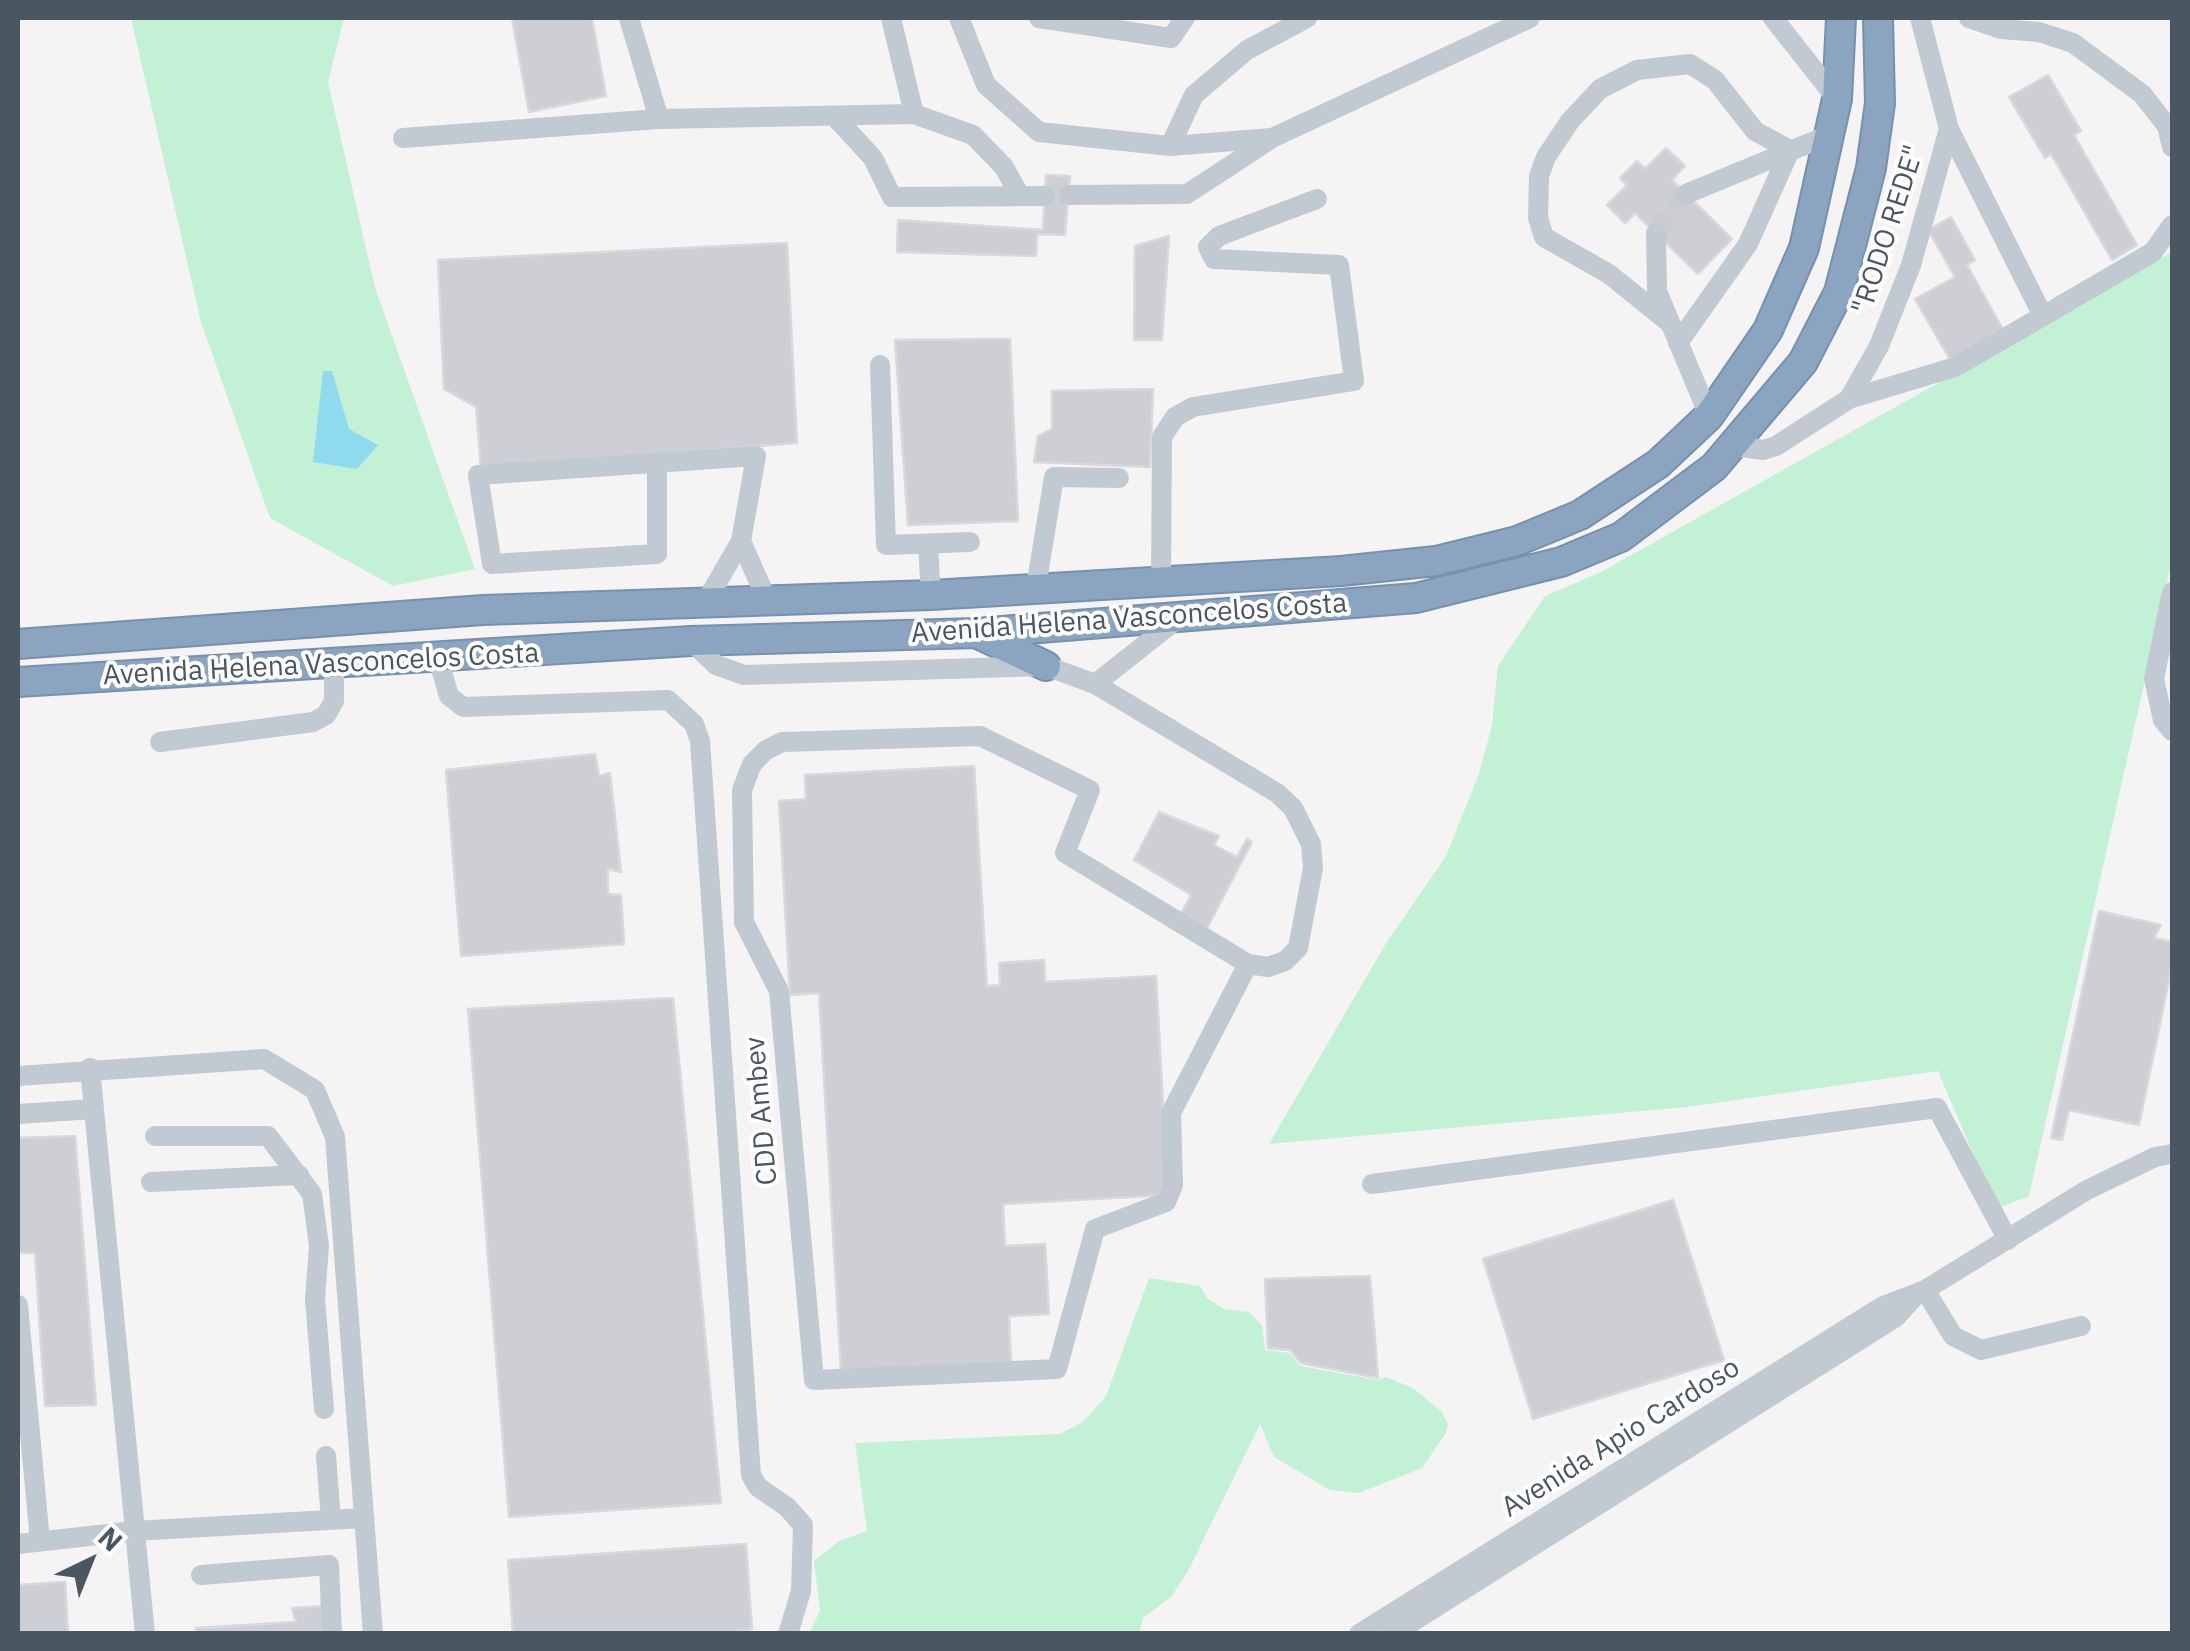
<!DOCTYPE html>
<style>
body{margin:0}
#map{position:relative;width:2190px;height:1651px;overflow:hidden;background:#f5f3f3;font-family:"IBM Plex Sans",sans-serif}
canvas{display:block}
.frame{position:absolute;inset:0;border:20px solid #4a5661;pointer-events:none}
.north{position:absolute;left:40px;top:1511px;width:100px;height:100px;-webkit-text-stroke:8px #fff;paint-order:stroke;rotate:43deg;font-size:28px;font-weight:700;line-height:40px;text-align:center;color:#4a5661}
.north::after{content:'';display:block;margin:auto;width:35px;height:45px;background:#4a5661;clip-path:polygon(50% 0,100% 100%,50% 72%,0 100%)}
</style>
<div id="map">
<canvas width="2190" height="1651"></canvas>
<div class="frame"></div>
<div class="north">N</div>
</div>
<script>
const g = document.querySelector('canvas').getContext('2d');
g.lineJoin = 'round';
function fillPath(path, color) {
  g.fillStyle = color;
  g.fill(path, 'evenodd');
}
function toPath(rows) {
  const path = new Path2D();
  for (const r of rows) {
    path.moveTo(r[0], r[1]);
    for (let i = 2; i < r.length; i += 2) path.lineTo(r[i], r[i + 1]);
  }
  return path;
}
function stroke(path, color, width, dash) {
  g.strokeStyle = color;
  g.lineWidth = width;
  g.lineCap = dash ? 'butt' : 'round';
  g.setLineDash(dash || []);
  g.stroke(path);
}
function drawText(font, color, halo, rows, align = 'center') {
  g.font = font + ' "IBM Plex Sans",sans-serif';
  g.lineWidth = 8;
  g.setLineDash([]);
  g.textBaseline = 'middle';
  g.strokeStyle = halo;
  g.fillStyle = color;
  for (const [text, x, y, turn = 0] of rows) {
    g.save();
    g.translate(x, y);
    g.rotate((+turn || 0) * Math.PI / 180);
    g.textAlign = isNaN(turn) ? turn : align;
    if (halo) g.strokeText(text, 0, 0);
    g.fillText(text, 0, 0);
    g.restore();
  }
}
fillPath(toPath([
 [131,18,344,18,328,82,375,288,475,569,393,586,270,518,201,322],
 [2172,252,2172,559,2029,1196,2001,1207,1991,1196,1938,1071,1687,1107,1269,1144,1385,945,1446,856,1479,774,1492,725,1498,666,1545,596,1601,572],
 [1149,1278,1200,1286,1207,1298,1224,1309,1249,1312,1262,1325,1265,1350,1290,1353,1300,1366,1378,1380,1386,1377,1413,1388,1441,1411,1448,1424,1446,1433,1422,1468,1359,1493,1330,1490,1274,1457,1260,1424,1188,1571,1171,1597,1143,1618,1139,1633,809,1633,820,1611,814,1561,839,1541,867,1531,855,1443,1060,1434,1083,1422,1106,1396]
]), '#c3f1d5');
fillPath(toPath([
 [323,371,332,371,349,429,378,445,357,469,313,462]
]), '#90daee');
const building = toPath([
 [512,18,592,18,606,96,529,112,512,18],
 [2048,75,2081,131,2074,135,2137,245,2112,260,2051,154,2045,158,2009,97,2048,75],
 [1666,148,1685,166,1672,180,1732,239,1698,274,1635,213,1625,223,1607,205,1627,185,1620,178,1637,161,1645,169,1666,148],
 [1046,175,1070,176,1065,235,1037,234,1036,256,897,252,898,220,1043,230,1046,175],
 [1951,217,1975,260,1967,265,2006,335,1953,365,1915,299,1955,277,1928,230,1951,217],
 [1169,236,1162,340,1134,340,1135,246,1169,236],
 [787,243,797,443,481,468,476,407,444,389,438,260,787,243],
 [1010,339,1018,521,908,525,895,340,1010,339],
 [1153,389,1150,467,1034,462,1038,436,1052,429,1052,391,1153,389],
 [595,754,599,776,610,773,621,872,608,869,608,894,621,895,624,944,461,956,446,770,595,754],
 [974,766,987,986,1000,985,999,963,1044,960,1045,982,1156,976,1168,1195,1003,1204,1005,1246,1045,1244,1049,1314,1009,1316,1011,1362,841,1371,819,993,790,995,779,801,806,799,805,775,974,766],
 [1159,812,1219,836,1214,845,1237,857,1247,839,1252,842,1206,930,1180,916,1191,895,1134,860,1159,812],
 [2099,911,2161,925,2154,938,2172,942,2172,966,2139,1125,2069,1110,2062,1140,2051,1138,2099,911],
 [673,998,721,1503,509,1517,468,1009,673,998],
 [75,1136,96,1405,45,1406,35,1253,18,1253,18,1138,75,1136],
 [1673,1200,1724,1360,1533,1419,1483,1259,1673,1200],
 [1370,1276,1378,1378,1301,1363,1290,1350,1268,1348,1265,1279,1370,1276],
 [746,1544,752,1629,716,1634,513,1634,508,1560,746,1544],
 [65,1582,68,1634,18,1634,18,1585,65,1582],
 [324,1606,326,1634,197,1634,196,1628,296,1622,292,1608,324,1606]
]);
fillPath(building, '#cdcfd5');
stroke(building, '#d7d9de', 2.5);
stroke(toPath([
 [1656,233,1686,194]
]), '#caccce', 20, [20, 10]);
const highway = toPath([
 [978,634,1046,666],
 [18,644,483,610,931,595,1341,571,1436,561,1517,541,1580,515,1658,464,1709,416,1768,330,1804,248,1837,99,1841,18],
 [18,682,691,641,977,633,1416,598,1561,562,1621,537,1714,467,1803,362,1839,292,1871,168,1880,103,1878,18]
]);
stroke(highway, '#7690ad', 32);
stroke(toPath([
 [629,18,659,119],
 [891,18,914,114],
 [959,18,986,85,1039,132,1170,146,1272,138,1530,18],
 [1039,18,1171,38,1185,18],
 [1773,18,1837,99],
 [1920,18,1949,129,2043,316,2153,252,2172,225],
 [1969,18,2001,29,2039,32,2073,43,2142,94,2167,126,2172,147],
 [835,117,873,158,892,197,1045,196],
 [403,138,659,119,914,114,973,135,1004,167,1020,196],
 [1170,146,1194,95,1247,50,1307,18],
 [1686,194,1829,135],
 [1069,195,1187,194,1271,139],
 [1656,233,1657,291,1709,416],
 [1666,320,1609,274,1544,237,1538,218,1539,176,1546,157,1570,121,1600,89,1637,70,1690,64,1715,80,1755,131,1790,150],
 [1678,343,1748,244,1790,150],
 [880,365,886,545,970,542],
 [1849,399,1955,367,2043,316],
 [1734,446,1763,450,1776,446,1849,399,1879,346,1911,265,1949,129],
 [657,464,657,554,492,564,478,475,756,456,741,541,707,600],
 [741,541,766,598],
 [928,544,931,595],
 [1161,582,1162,437,1175,417,1193,407,1354,381,1339,265,1214,259,1208,247,1219,236,1317,199],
 [1036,587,1054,477,1119,478],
 [2172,592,2154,679,2163,720,2172,731],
 [691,641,716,665,744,675,1046,666,1095,684,1277,793,1293,808,1311,844,1313,868,1298,948,1285,961,1268,967,1248,964,1171,1113,1173,1185,1166,1202,1095,1229,1057,1369,814,1380,779,991,744,922,742,790,752,764,766,750,782,742,980,736,1090,790,1065,853,1248,964],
 [438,658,449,696,463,707,668,700,694,724,700,741,751,1475,758,1487,787,1507,803,1525,801,1591,788,1634],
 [1095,684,1180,617],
 [160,742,313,722,326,715,334,701,334,664],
 [90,1068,145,1634],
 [18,1076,264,1059,315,1090,335,1137,373,1634],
 [18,1114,94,1109],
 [155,1136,268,1136,312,1194,319,1246,315,1299,324,1409],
 [151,1182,299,1175],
 [1372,1184,1937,1108,2008,1240],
 [1925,1290,1953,1336,1981,1350,2081,1326],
 [18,1305,40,1541],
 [326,1456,331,1520],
 [18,1544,134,1531,364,1518],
 [201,1575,329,1565,332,1634],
 [1359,1634,1883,1306,1925,1290,2087,1190,2155,1157,2172,1154],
 [1393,1634,1896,1317,1915,1296]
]), '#c1cad2', 20);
stroke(highway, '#8ba5c1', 28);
drawText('28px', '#4a5661', '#fff', [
 ["\"RODO REDE\"",1889,230,-72],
 ["Avenida Helena Vasconcelos Costa",1129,619,-4],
 ["Avenida Helena Vasconcelos Costa",321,665,-3],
 ["CDD Ambev",762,1111,-95],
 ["Avenida Apio Cardoso",1621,1438,-32]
]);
</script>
